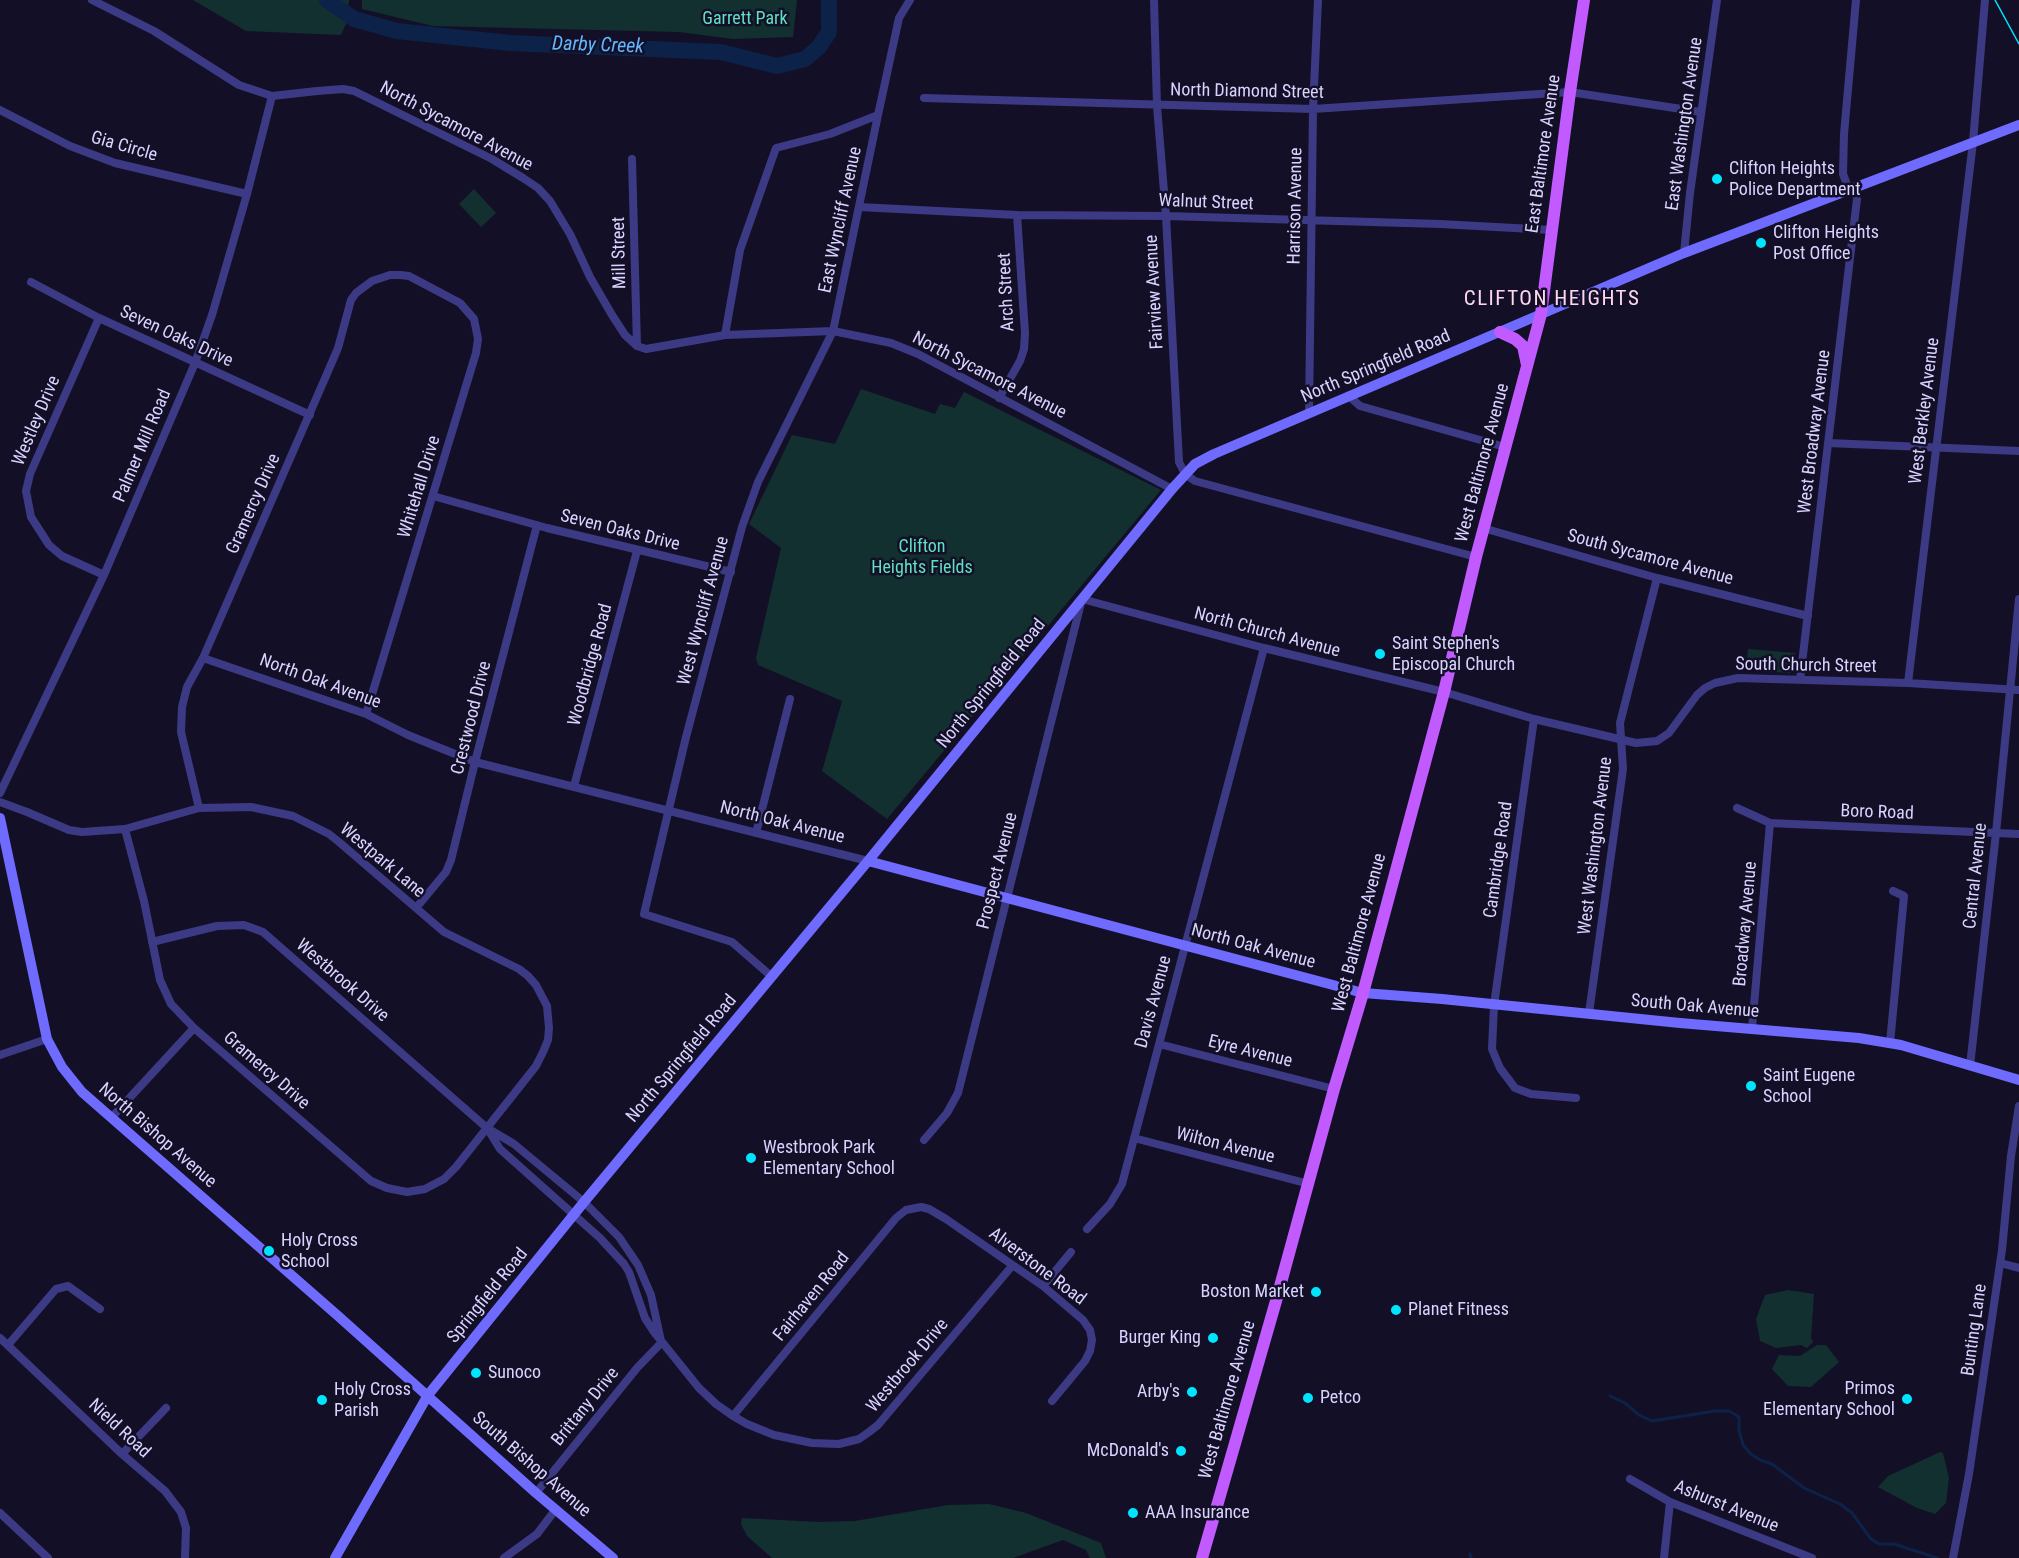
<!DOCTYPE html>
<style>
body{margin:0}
canvas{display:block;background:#130f26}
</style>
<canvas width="2019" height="1558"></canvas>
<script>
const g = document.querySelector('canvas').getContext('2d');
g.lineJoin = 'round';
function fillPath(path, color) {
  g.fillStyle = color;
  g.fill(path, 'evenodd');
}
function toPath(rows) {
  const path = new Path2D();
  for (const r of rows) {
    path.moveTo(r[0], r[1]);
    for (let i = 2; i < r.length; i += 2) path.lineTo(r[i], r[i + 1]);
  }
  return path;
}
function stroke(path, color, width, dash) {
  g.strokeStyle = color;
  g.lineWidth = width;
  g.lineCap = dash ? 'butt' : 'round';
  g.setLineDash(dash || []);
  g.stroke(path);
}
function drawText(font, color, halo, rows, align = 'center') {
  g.font = font + ' "Roboto Condensed",sans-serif';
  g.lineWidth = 5;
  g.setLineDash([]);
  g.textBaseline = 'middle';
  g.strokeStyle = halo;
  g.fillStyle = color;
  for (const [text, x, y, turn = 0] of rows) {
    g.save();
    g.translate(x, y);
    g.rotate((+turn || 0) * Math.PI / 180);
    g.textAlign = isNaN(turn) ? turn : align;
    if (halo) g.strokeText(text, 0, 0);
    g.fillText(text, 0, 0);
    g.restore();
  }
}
fillPath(toPath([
 [193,0,349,0,346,24,341,35,246,31],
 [362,0,797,0,793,37,733,39,679,32,433,26,362,9],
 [474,189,496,213,481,227,459,204],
 [861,389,935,414,940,404,955,408,964,392,1161,490,887,819,822,771,842,701,758,665,756,658,781,548,749,524,792,435,835,444],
 [1748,649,1795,653,1793,671,1790,673,1746,670],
 [1788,1290,1814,1294,1811,1338,1813,1342,1807,1348,1801,1345,1776,1348,1760,1341,1756,1319,1765,1295],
 [1817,1345,1826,1345,1839,1362,1811,1387,1788,1386,1772,1369,1779,1355,1800,1356],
 [1940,1452,1943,1453,1949,1478,1946,1503,1935,1514,1917,1508,1878,1487,1888,1476],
 [989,1504,1026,1513,1101,1543,1106,1558,1090,1558,1086,1550,1063,1540,1013,1558,772,1558,747,1536,741,1524,742,1518,818,1522,855,1521,948,1505]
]), '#12302f');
stroke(toPath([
 [1610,1396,1625,1403,1639,1415,1652,1421,1715,1411,1729,1411,1739,1417,1739,1430,1743,1445,1751,1454,1760,1460,1772,1464,1804,1488,1840,1504,1852,1513,1871,1539,1879,1544,1894,1544,1937,1558],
 [1470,1554,1471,1558]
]), '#0c2248', 3);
stroke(toPath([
 [327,0,354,19,397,31,510,43,721,52,777,66,805,59,819,47,829,32,829,0]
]), '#0c2248', 16);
stroke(toPath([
 [92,0,154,31,239,85,272,96,317,91,343,89,354,91,492,159,523,178,538,188,550,201,570,234,590,277,612,315,625,335,637,346,646,349,725,335,833,331,891,343,918,354,1172,489],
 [1154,0,1157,106,1166,216,1179,462,1185,474,1195,481,1476,557],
 [924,98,1313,109,1570,92,1701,112],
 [0,110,70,146,115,163,247,194],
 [632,159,637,346],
 [1849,190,1843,174,1844,134,1856,0],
 [859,207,1017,215,1166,216,1440,224,1551,230],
 [1684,253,1690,193,1717,0],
 [31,282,99,318,310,415],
 [99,318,30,474,26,491,31,517,49,545,62,556,104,575],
 [725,335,740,250,776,148,830,134,878,115,899,18,910,0],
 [1350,397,1360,406,1505,447],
 [999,398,1020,361,1024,349,1025,333,1017,215],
 [1309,413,1313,109,1318,0],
 [1828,443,2019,451],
 [433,496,547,528,731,572],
 [1483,528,1657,578,1808,616],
 [203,658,366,714,408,735,475,762,868,861],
 [1800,680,1857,199,1854,188],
 [1908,683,1973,142,1985,0],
 [1534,719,1494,1005,1492,1049,1500,1068,1515,1088,1531,1094,1576,1098],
 [574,786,637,551],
 [0,793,104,575,195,363,212,315,247,194,272,96],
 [0,802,27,812,69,830,82,832,125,829,199,808,251,807,293,816,329,834,339,842,444,932,519,969,528,976,536,985,547,1006,549,1028,548,1040,543,1052,536,1066,456,1167,444,1179,425,1189,407,1192,387,1188,371,1181,194,1028,171,1004,160,980,144,901,125,829],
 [199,808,181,732,182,707,187,687,203,658,326,376,338,348,351,300,356,293,372,281,390,275,400,275,409,276,460,303,474,319,478,339,476,353,366,714],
 [1737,808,1770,823,2019,834],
 [756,833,790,699],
 [416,908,446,872,451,860,475,762,537,525],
 [152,942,217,926,244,925,263,932,487,1128,514,1144,584,1202,619,1237,638,1265,651,1295,661,1341],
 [771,976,732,942,644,914,686,737,742,527,758,482,833,331,878,115],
 [1589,1013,1623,769,1620,723,1657,578],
 [1752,1028,1770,823],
 [1890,1043,1904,896,1893,891],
 [1159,1044,1334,1089],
 [0,1055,47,1039],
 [1970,1066,1996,833,2019,599],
 [112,1117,194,1028],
 [487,1128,500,1149,600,1238,624,1264,629,1272,645,1318,654,1332,699,1388,716,1404,733,1416,747,1424,774,1435,812,1443,839,1444,859,1439,869,1432,878,1425,1012,1266],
 [1134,1138,1309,1184],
 [924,1140,947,1113,958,1093,1082,599,1264,648,1444,692,1534,719,1636,743,1657,741,1669,733,1697,695,1705,688,1715,683,1738,678,1908,683,2019,690],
 [1087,1229,1110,1204,1122,1184,1264,648],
 [2000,1263,2019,1268],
 [1043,1286,1071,1252],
 [0,1338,122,1454,165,1491,181,1512,186,1528,185,1558],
 [8,1345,56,1289,68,1286,100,1309],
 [733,1416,896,1218,906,1210,921,1207,929,1209,946,1219,1043,1286,1083,1320,1090,1330,1092,1340,1090,1351,1085,1361,1052,1401],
 [122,1454,166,1408],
 [1630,1479,1670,1502,1812,1558],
 [536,1493,637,1368,662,1342],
 [0,1513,48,1558],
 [504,1558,537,1534,556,1509],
 [1664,1558,1670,1502],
 [1953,1558,1969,1474,2002,1250,2011,1156,2019,1106]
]), '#3d3a85', 8);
stroke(toPath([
 [0,818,47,1039,62,1067,82,1092,337,1315,536,1493,613,1558],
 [868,861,1363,993,1442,999,1680,1023,1859,1038,1901,1045,2019,1080],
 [335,1558,428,1395,584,1202,868,861,1172,489,1195,464,1214,454,1684,253,2019,125]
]), '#6f6bff', 10);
stroke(toPath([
 [1500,332,1515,339,1523,346,1527,365],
 [1202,1558,1276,1301,1334,1089,1363,993,1444,692,1476,557,1541,314,1570,92,1584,0]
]), '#c25bff', 12);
stroke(toPath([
 [1995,0,2019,44]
]), '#00e5ff', 1.5);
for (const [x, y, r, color] of [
 [1717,179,6,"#00e5ff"],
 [1761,243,6,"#00e5ff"],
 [1380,654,6,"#00e5ff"],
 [1751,1086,6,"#00e5ff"],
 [751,1158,6,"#00e5ff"],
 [269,1251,6,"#00e5ff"],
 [1316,1292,6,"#00e5ff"],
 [1396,1310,6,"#00e5ff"],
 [1213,1338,6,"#00e5ff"],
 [476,1373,6,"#00e5ff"],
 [1192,1392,6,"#00e5ff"],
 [1308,1398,6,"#00e5ff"],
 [1907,1399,6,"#00e5ff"],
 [322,1400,6,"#00e5ff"],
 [1181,1451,6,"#00e5ff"],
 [1133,1513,6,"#00e5ff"]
]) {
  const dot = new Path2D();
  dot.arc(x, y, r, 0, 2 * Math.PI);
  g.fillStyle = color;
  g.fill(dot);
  stroke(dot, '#130f26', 2);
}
drawText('18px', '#5fe0c0', '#130f26', [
 ["Garrett Park",745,19],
 ["Clifton",922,547],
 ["Heights Fields",922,568]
]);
drawText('18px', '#d9d4ff', '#130f26', [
 ["North Diamond Street",1247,92,1],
 ["East Washington Avenue",1685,124,-82],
 ["North Sycamore Avenue",456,127,28],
 ["Gia Circle",124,147,16],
 ["East Baltimore Avenue",1544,154,-82],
 ["Walnut Street",1206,203,2],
 ["Harrison Avenue",1296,206,-89],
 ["East Wyncliff Avenue",841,220,-78],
 ["Mill Street",620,253,-91],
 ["Arch Street",1007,292,-93],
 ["Fairview Avenue",1155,292,-93],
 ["Seven Oaks Drive",176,337,25],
 ["North Springfield Road",1376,367,-23],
 ["North Sycamore Avenue",989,376,27],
 ["West Berkley Avenue",1925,411,-83],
 ["Westley Drive",37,421,-67],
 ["West Broadway Avenue",1815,432,-83],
 ["Palmer Mill Road",143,446,-67],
 ["West Baltimore Avenue",1483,463,-75],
 ["Whitehall Drive",420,487,-73],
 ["Gramercy Drive",254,504,-66],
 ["Seven Oaks Drive",620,531,14],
 ["South Sycamore Avenue",1650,558,15],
 ["West Wyncliff Avenue",704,611,-75],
 ["North Church Avenue",1267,633,15],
 ["Woodbridge Road",591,665,-75],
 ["South Church Street",1806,666,1],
 ["North Oak Avenue",320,682,20],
 ["North Springfield Road",992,684,-51],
 ["Crestwood Drive",472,718,-76],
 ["Boro Road",1877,813,2],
 ["North Oak Avenue",782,823,14],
 ["West Washington Avenue",1596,846,-83],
 ["Cambridge Road",1499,860,-82],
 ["Westpark Lane",382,861,40],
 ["Prospect Avenue",998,871,-76],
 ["Central Avenue",1976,876,-84],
 ["Broadway Avenue",1746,924,-85],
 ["West Baltimore Avenue",1360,933,-75],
 ["North Oak Avenue",1253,947,15],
 ["Westbrook Drive",342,981,41],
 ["Davis Avenue",1154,1002,-75],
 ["South Oak Avenue",1695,1007,5],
 ["Eyre Avenue",1250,1052,14],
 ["North Springfield Road",682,1059,-50],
 ["Gramercy Drive",266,1071,41],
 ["North Bishop Avenue",157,1136,41],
 ["Wilton Avenue",1225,1146,14],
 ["Alverstone Road",1037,1267,37],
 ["Springfield Road",488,1296,-51],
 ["Fairhaven Road",812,1297,-51],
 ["Bunting Lane",1975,1330,-82],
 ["Westbrook Drive",908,1366,-50],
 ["West Baltimore Avenue",1228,1400,-74],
 ["Brittany Drive",586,1407,-51],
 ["Nield Road",119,1429,43],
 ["South Bishop Avenue",531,1465,41],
 ["Ashurst Avenue",1726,1507,22]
]);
drawText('18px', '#d9d4ff', '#130f26', [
 ["Clifton Heights",1729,169],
 ["Police Department",1729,190],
 ["Clifton Heights",1773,233],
 ["Post Office",1773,254],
 ["Saint Stephen's",1392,644],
 ["Episcopal Church",1392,665],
 ["Saint Eugene",1763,1076],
 ["School",1763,1097],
 ["Westbrook Park",763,1148],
 ["Elementary School",763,1169],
 ["Holy Cross",281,1241],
 ["School",281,1262],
 ["Boston Market",1304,1292,"right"],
 ["Planet Fitness",1408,1310],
 ["Burger King",1201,1338,"right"],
 ["Sunoco",488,1373],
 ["Primos",1895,1389,"right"],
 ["Elementary School",1895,1410,"right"],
 ["Holy Cross",334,1390],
 ["Parish",334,1411],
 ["Arby's",1180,1392,"right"],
 ["Petco",1320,1398],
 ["McDonald's",1169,1451,"right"],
 ["AAA Insurance",1145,1513]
], 'left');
drawText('italic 20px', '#62b6ff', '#130f26', [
 ["Darby Creek",598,46,2]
]);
g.letterSpacing = '1.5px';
drawText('21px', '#ffd6f0', '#130f26', [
 ["CLIFTON HEIGHTS",1552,300]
]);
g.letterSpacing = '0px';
</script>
